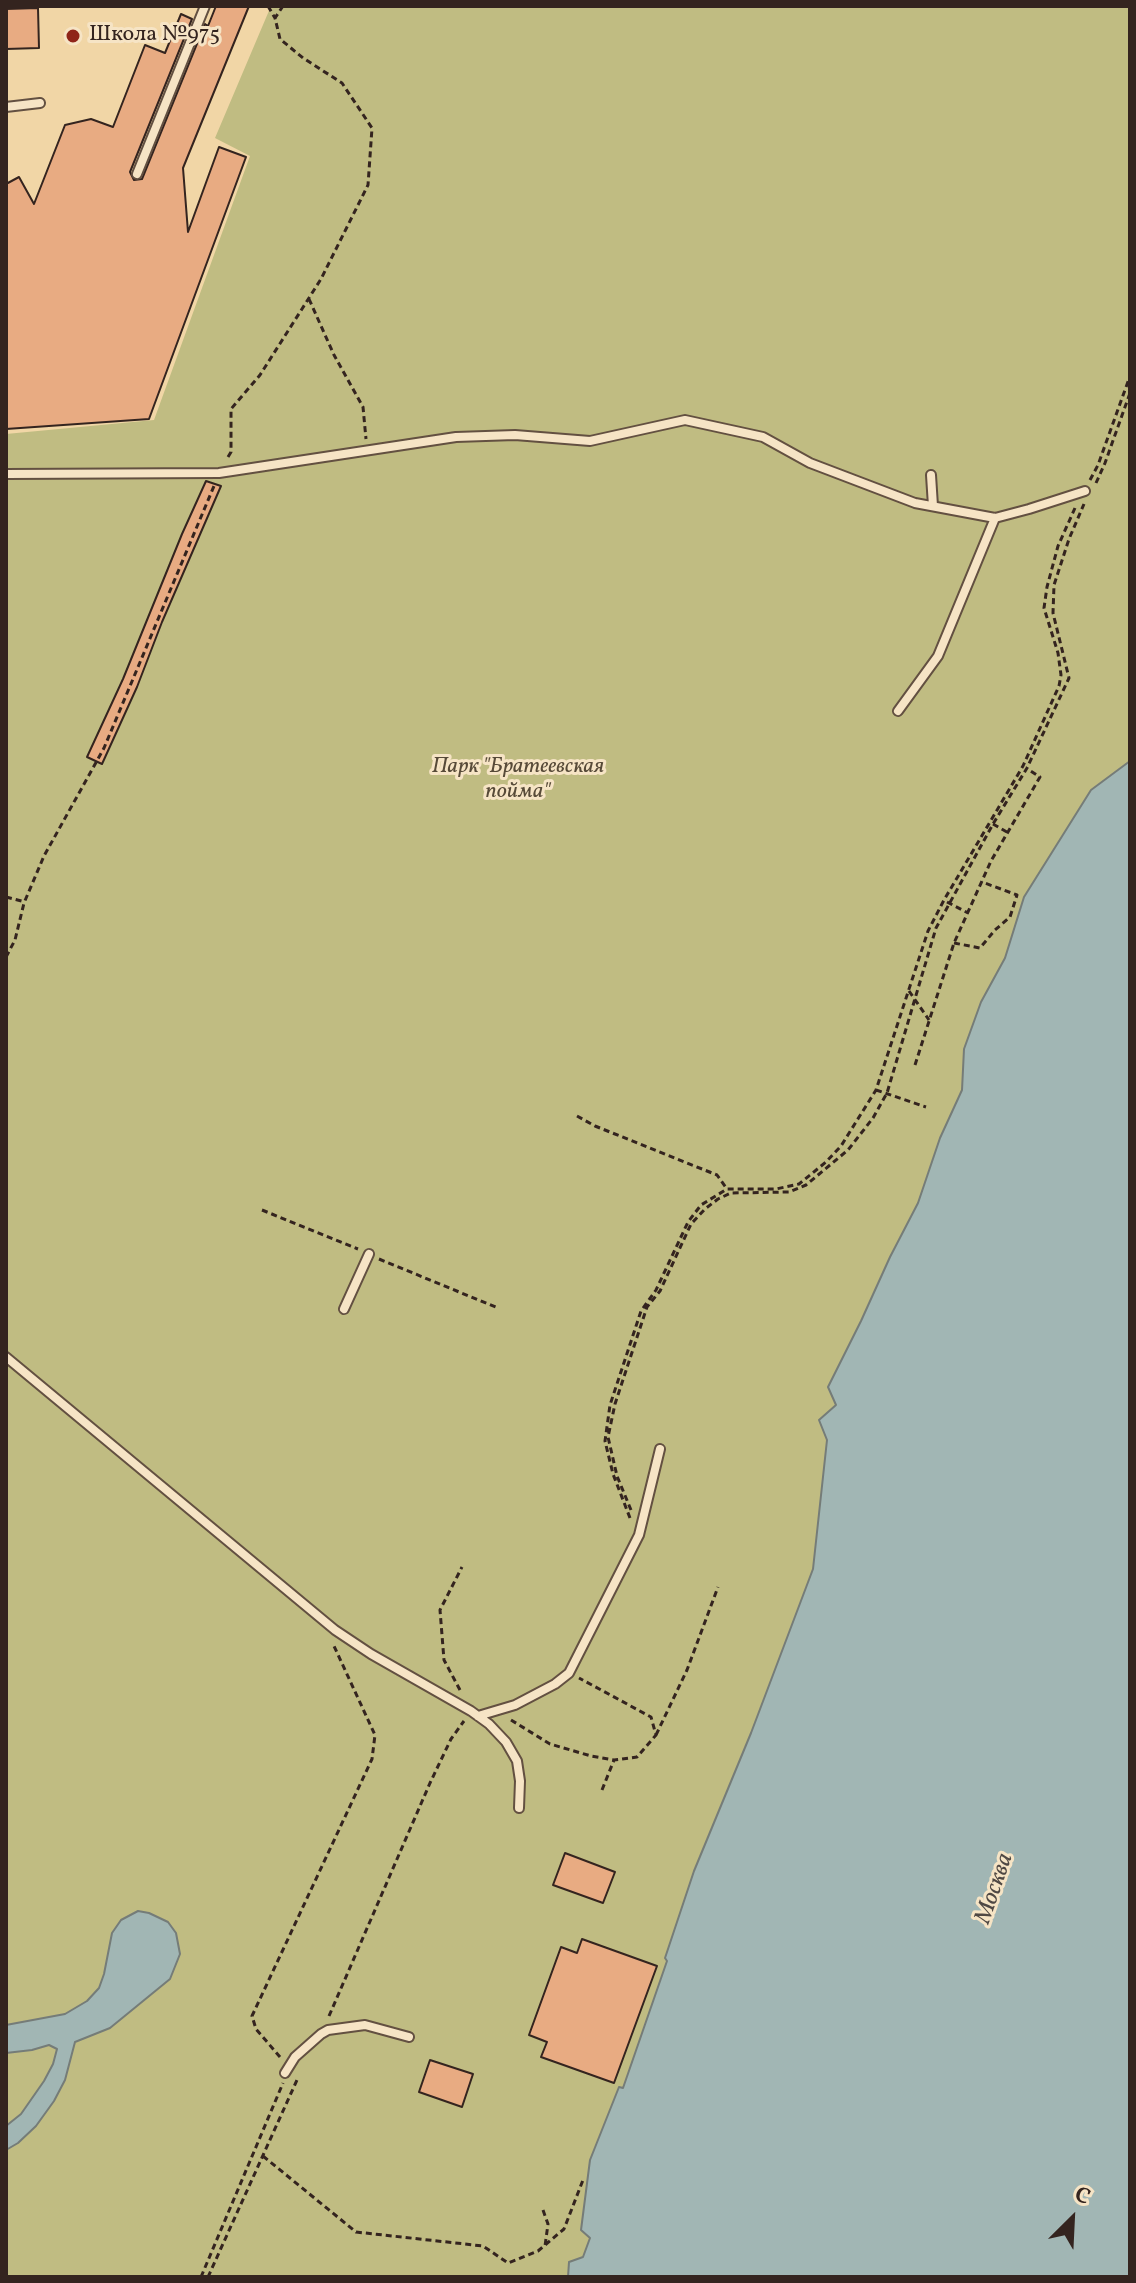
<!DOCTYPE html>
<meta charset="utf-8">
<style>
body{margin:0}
#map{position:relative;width:1136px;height:2283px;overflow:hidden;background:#f1d6a6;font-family:Vollkorn,serif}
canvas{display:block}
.frame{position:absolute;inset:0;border:8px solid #34241f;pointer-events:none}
.north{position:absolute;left:1032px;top:2179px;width:80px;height:80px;-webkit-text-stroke:6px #f6e4c5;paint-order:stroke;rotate:24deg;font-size:22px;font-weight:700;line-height:32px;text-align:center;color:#34241f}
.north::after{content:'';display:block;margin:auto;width:28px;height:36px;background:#34241f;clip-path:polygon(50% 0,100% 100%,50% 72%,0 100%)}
</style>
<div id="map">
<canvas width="1136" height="2283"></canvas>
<div class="frame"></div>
<div class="north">С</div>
</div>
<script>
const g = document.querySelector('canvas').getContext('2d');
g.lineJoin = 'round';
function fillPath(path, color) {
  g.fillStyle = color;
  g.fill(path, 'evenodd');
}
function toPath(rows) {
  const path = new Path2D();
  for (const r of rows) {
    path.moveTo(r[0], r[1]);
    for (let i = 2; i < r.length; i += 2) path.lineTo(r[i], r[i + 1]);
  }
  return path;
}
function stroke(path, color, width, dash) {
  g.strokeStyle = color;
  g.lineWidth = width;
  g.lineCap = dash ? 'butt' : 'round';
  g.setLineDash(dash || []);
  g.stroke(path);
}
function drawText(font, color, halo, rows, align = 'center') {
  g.font = font + ' Vollkorn,serif';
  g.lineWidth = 6;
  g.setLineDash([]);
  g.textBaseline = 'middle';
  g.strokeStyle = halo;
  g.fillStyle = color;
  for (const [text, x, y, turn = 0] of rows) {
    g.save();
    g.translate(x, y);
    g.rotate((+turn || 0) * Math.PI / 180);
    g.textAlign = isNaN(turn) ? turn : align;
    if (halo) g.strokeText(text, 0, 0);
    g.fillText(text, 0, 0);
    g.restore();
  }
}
fillPath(toPath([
 [271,6,1130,6,1130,761,1091,790,1024,897,1005,958,981,1002,964,1049,962,1090,940,1138,918,1203,890,1257,861,1321,837,1406,819,1420,827,1440,813,1569,751,1733,694,1871,665,1958,668,1960,623,2088,619,2088,590,2160,590,2238,583,2257,569,2262,568,2277,6,2277,6,434,154,420,250,156,215,138]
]), '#c0bc82');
const water = toPath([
 [1130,761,1130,2273,1128,2277,568,2277,569,2262,583,2257,590,2238,581,2230,590,2160,619,2087,623,2088,667,1961,665,1958,694,1871,751,1733,813,1569,827,1440,819,1420,836,1405,828,1387,861,1321,890,1257,918,1203,940,1138,962,1090,964,1049,981,1002,1005,958,1024,897,1091,790,1130,761],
 [138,1911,149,1913,168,1922,176,1933,180,1954,170,1979,110,2028,75,2042,65,2080,54,2101,36,2126,18,2143,6,2150,6,2126,21,2114,44,2081,53,2064,57,2049,49,2045,32,2050,6,2053,6,2025,65,2014,87,2001,99,1988,104,1974,112,1933,121,1920,138,1911]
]);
fillPath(water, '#a1b6b4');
stroke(water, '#757c78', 2);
const building = toPath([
 [216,6,249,6,183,168,188,232,219,147,246,157,149,419,6,429,6,184,19,177,34,204,65,125,91,119,113,127,145,45,165,53,181,14,192,19,130,172,134,180,142,179,205,24,208,26,216,6],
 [38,8,39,48,6,49,6,9,38,8],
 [206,481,221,486,162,622,137,687,102,764,87,757,123,679,182,534,206,481],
 [565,1853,615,1872,603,1903,553,1885,565,1853],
 [582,1939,657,1966,614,2083,541,2057,547,2042,529,2035,561,1947,577,1953,582,1939],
 [430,2060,473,2074,462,2107,419,2092,430,2060]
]);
fillPath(building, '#e8ab82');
stroke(building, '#34241f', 2);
const service = toPath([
 [6,107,40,103],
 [137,174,205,6],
 [6,474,219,473,456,437,515,435,590,441,685,420,763,437,810,463,915,503,995,518,1029,509,1085,491],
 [931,475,933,506],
 [898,711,938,656,995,518],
 [344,1309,369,1254],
 [6,1357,335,1630,371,1654,471,1711,489,1724,506,1742,517,1761,520,1781,519,1808],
 [478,1716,515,1705,555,1684,569,1673,639,1535,660,1449],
 [285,2073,295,2057,321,2034,328,2030,365,2025,409,2037]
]);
stroke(service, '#635041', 12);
stroke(toPath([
 [268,6,275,18],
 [309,299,334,355,363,407,366,439],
 [228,457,231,452,231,409,260,375,321,279,368,185,372,128,342,83,303,58,280,39,275,18,283,6],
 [1090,480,1098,465,1130,376],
 [1096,483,1105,463,1130,393],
 [993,824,1007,832],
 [6,897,25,902],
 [947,902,968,913],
 [954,943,980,948,995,930,1010,917,1017,895,982,882],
 [6,957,15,940,24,903,44,856,104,748,214,486],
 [909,991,929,1020],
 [915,1065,954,943,991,861,1040,777,1026,768],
 [876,1090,926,1107],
 [577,1116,595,1126,717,1175,727,1189],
 [262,1210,358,1249],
 [379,1259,498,1308],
 [631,1510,617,1476,608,1437,615,1404,647,1307,660,1291,691,1224,705,1209,718,1199,731,1193,789,1192,806,1185,848,1150,873,1118,887,1093,936,928,993,824,1027,768,1069,678,1053,613,1054,585,1069,539,1084,504],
 [630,1518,613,1474,605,1441,610,1405,641,1311,656,1290,688,1222,701,1205,727,1189,776,1189,799,1184,826,1162,841,1146,876,1090,928,931,944,900,1023,766,1059,686,1061,675,1058,653,1044,608,1047,587,1058,546,1075,508],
 [460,1690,444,1660,440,1610,462,1567],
 [511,1720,550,1744,591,1756,614,1760,637,1757,656,1735,651,1717,579,1678],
 [656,1735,687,1670,718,1587],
 [602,1790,614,1760],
 [329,2016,430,1783,451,1739,464,1721],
 [280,2057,256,2029,252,2016,372,1759,375,1735,334,1646],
 [263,2156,356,2232,483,2246,508,2263,538,2251,564,2229,583,2180],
 [543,2210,548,2224,545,2246],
 [201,2277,283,2083],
 [208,2277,297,2080]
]), '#34241f', 3, [6, 4]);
stroke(service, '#f6e4c5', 8);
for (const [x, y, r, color] of [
 [73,36,8,"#8f2418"]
]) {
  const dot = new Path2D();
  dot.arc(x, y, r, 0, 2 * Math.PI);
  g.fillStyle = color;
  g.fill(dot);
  stroke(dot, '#f6e4c5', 3);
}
drawText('22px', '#34241f', '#f6e4c5', [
 ["Школа №975",89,36]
], 'left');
drawText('italic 22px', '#574a38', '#f6e4c5', [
 ["Парк \"Братеевская",518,768],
 ["пойма\"",518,793]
]);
drawText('italic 24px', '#4f4844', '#f6e4c5', [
 ["Москва",996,1889,-71]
]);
</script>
